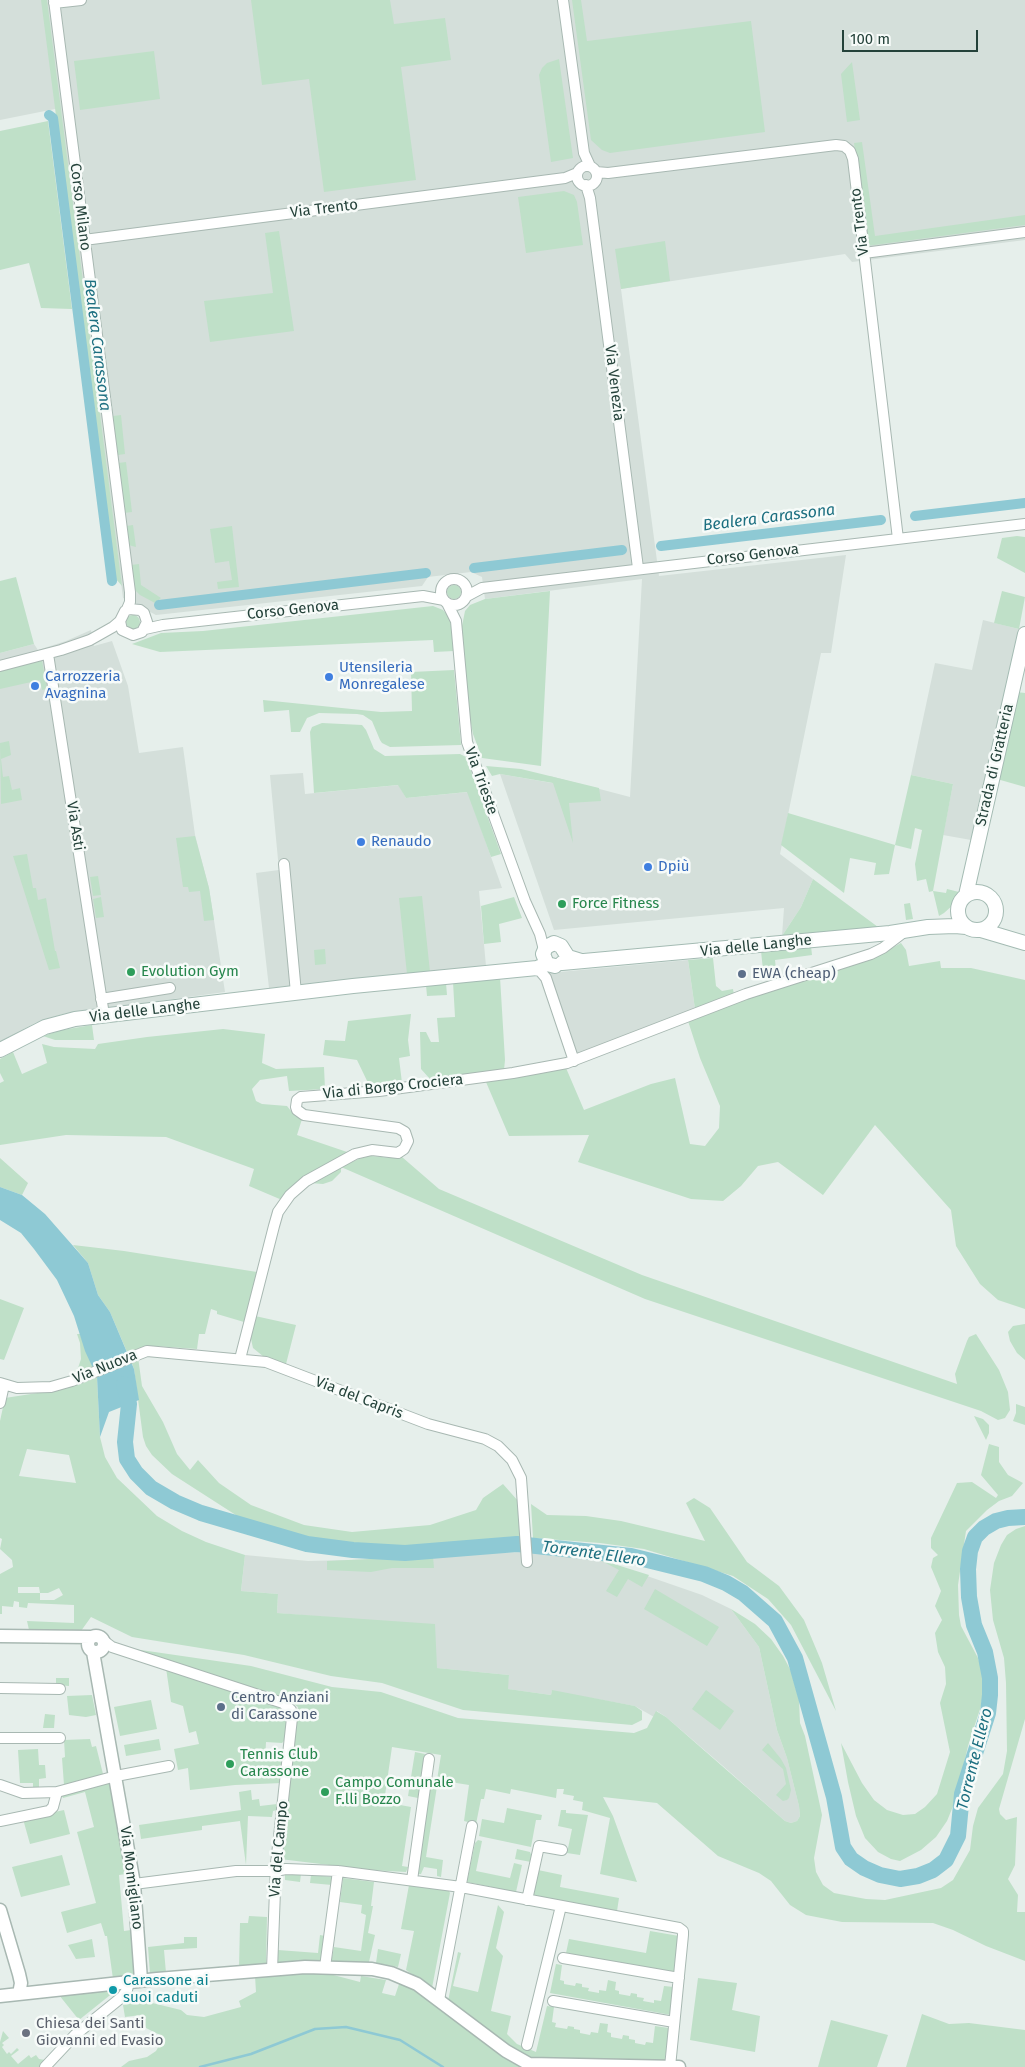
<!DOCTYPE html>
<meta charset="utf-8">
<style>
body{margin:0}
#map{position:relative;width:1025px;height:2067px;overflow:hidden;background:#e6efeb;font-family:"Fira Sans",sans-serif}
canvas{display:block}
.scale{position:absolute;left:842px;top:30px;width:136px;height:22px;box-sizing:border-box;border:2px solid #24423a;border-top:0;padding-left:6px;font-size:15px;line-height:18px;white-space:nowrap;color:#24423a;-webkit-text-stroke:4px #f7fbf9;paint-order:stroke}
</style>
<div id="map">
<canvas width="1025" height="2067"></canvas>
<div class="scale">100 m</div>
</div>
<script>
const g = document.querySelector('canvas').getContext('2d');
g.lineJoin = 'round';
function fillPath(path, color) {
  g.fillStyle = color;
  g.fill(path, 'evenodd');
}
function toPath(rows) {
  const path = new Path2D();
  for (const r of rows) {
    if (r.length === 3) {
      path.moveTo(r[0] + r[2], r[1]);
      path.arc(r[0], r[1], r[2], 0, 2 * Math.PI);
      continue;
    }
    path.moveTo(r[0], r[1]);
    for (let i = 2; i < r.length; i += 2) path.lineTo(r[i], r[i + 1]);
  }
  return path;
}
function stroke(path, color, width, dash) {
  g.strokeStyle = color;
  g.lineWidth = width;
  g.lineCap = dash ? 'butt' : 'round';
  g.setLineDash(dash || []);
  g.stroke(path);
}
function drawText(font, color, halo, rows, align = 'center') {
  g.font = font + ' "Fira Sans",sans-serif';
  g.lineWidth = 5;
  g.setLineDash([]);
  g.textBaseline = 'middle';
  g.strokeStyle = halo;
  g.fillStyle = color;
  for (const [text, x, y, turn = 0] of rows) {
    g.save();
    g.translate(x, y);
    g.rotate((+turn || 0) * Math.PI / 180);
    g.textAlign = isNaN(turn) ? turn : align;
    if (halo) g.strokeText(text, 0, 0);
    g.fillText(text, 0, 0);
    g.restore();
  }
}
fillPath(toPath([
 [0,0,1025,0,1025,240,852,262,845,254,621,289,659,576,846,555,831,653,821,653,780,854,813,879,801,907,782,936,784,908,554,930,500,774,552,783,550,776,630,797,642,579,485,599,482,577,471,572,428,577,422,586,156,615,123,598,60,108,0,120],
 [983,620,1019,629,971,840,943,835,953,784,911,775,935,663,972,670],
 [91,630,94,646,112,641,128,686,139,753,183,747,195,835,209,888,225,992,63,1014,35,1023,0,1042,0,653,34,644,38,650,66,641],
 [303,773,305,794,399,785,406,798,468,792,502,888,479,891,486,966,269,988,256,873,279,870,270,775],
 [688,960,695,1009,576,1055,549,973],
 [534,1552,598,1559,702,1595,731,1609,759,1647,777,1730,787,1758,799,1806,800,1816,797,1821,791,1823,785,1821,723,1766,666,1717,657,1711,654,1717,635,1706,552,1691,551,1695,507,1689,509,1675,436,1668,337,1618,277,1613,278,1594,241,1591,245,1555,308,1561,390,1559,471,1553]
]), '#d4dfda');
fillPath(toPath([
 [41,0,47,0,122,586,116,579],
 [251,0,390,0,394,24,445,18,451,60,401,67,416,180,324,192,309,79,262,85],
 [572,0,581,0,587,41,751,21,765,132,610,153,602,150,591,140],
 [154,51,160,99,80,110,74,61],
 [559,59,573,158,551,162,539,75,542,68,547,63],
 [852,62,860,120,847,122,841,74],
 [48,121,72,309,41,308,29,263,0,270,0,131],
 [862,142,875,236,1025,215,1025,225,867,246,854,143],
 [564,191,574,195,577,202,583,245,526,253,518,197],
 [279,231,294,331,210,342,204,301,273,293,265,233],
 [665,241,670,281,621,289,615,249],
 [121,415,125,454,118,455,113,416],
 [126,462,132,512,124,513,118,463],
 [133,525,136,547,128,545,126,526],
 [232,526,239,587,218,589,217,582,232,580,229,561,215,563,210,529],
 [1017,536,1025,537,1025,573,997,558,1002,538],
 [139,564,141,585,161,598,155,603,140,595,135,590,131,565],
 [16,577,34,644,0,653,0,581],
 [454,592,7],
 [550,591,541,766,482,758,473,734,467,702,462,626,465,611,470,605,485,599],
 [1002,591,1025,597,1019,629,994,623],
 [433,606,443,610,450,618,454,651,434,652,433,640,160,652,132,644,161,633,203,631],
 [133,622,7],
 [42,660,47,689,42,690,40,680,0,689,0,671],
 [454,670,461,745,390,747,382,743,380,740,372,721,363,715,357,714,319,713,307,718,300,732,291,732,289,710,264,712,263,700,381,712,412,711,411,672],
 [1017,692,1025,693,1025,787,997,779],
 [322,723,362,725,366,730,374,749,385,756,460,754,466,757,501,854,491,857,467,792,406,798,398,785,314,793,310,732,312,727],
 [9,741,11,755,1,759,3,777,9,776,12,790,20,788,22,800,1,804,0,743],
 [486,766,521,769,599,788,601,801,569,803,573,843,553,783,500,774,492,776],
 [911,775,953,784,933,891,946,893,947,889,959,892,953,905,944,913,939,916,933,891,929,892,926,879,917,881,915,864,922,830,915,828,911,849,895,845,889,874,874,875,876,863,850,858,844,893,781,845,788,813,895,845],
 [195,836,209,888,214,920,204,921,200,891,189,892,188,887,183,887,176,838],
 [27,854,33,888,36,888,38,900,46,898,55,951,56,951,60,968,49,970,13,856],
 [98,876,101,895,93,896,90,877],
 [813,879,878,927,782,936,801,907],
 [422,896,430,972,407,974,399,898],
 [101,897,104,917,96,918,93,899],
 [514,897,522,918,499,924,501,942,484,944,481,906],
 [910,903,913,919,906,920,904,904],
 [901,943,906,950,909,966,940,961,941,968,971,968,1025,980,1025,1309,998,1300,980,1284,956,1246,951,1210,875,1125,823,1195,778,1162,758,1166,741,1186,723,1201,691,1199,578,1162,589,1135,509,1136,486,1082,566,1068,584,1110,651,1084,675,1078,690,1144,705,1146,719,1128,720,1106,700,1058,688,1021,749,998,881,954],
 [811,946,812,955,775,960,776,969,763,970,761,951],
 [325,949,326,964,315,965,314,950],
 [713,958,716,986,722,991,733,989,734,995,695,1009,688,960],
 [500,977,505,1060,504,1070,430,1079,421,1069,420,1032,426,1032,431,1042,439,1042,437,1018,455,1017,453,982],
 [446,983,447,995,427,996,426,985],
 [411,1014,408,1040,410,1056,399,1058,402,1083,370,1087,357,1060,323,1055,325,1040,345,1041,348,1021],
 [92,1025,94,1040,55,1040,43,1036,62,1030],
 [223,1029,265,1034,262,1063,276,1069,324,1067,325,1089,289,1091,287,1076,260,1080,252,1089,256,1101,262,1104,287,1106,295,1116,302,1119,297,1135,350,1153,282,1200,249,1186,254,1169,166,1137,66,1135,0,1145,0,1083,4,1081,0,1073,0,1059,13,1052,22,1074,47,1063,42,1044,54,1047,95,1049,98,1044,147,1037],
 [371,1156,392,1158,402,1157,439,1189,642,1275,957,1384,955,1374,967,1341,969,1337,976,1334,999,1370,1008,1392,1010,1410,1005,1418,998,1420,981,1411,645,1299,341,1167,341,1172,332,1181,323,1184,310,1183,341,1167,361,1158],
 [0,1158,28,1183,22,1195,0,1187],
 [73,1245,124,1251,257,1272,244,1322,217,1314,217,1311,211,1309,205,1334,199,1334,197,1349,155,1346,144,1347,127,1352,110,1312,98,1295,88,1263],
 [0,1299,24,1308,4,1360,0,1359],
 [255,1316,296,1325,286,1364,264,1357,253,1348,250,1334],
 [1025,1324,1025,1360,1017,1353,1010,1341,1008,1332,1013,1326],
 [77,1334,80,1334,93,1368,71,1375,78,1368,81,1359,80,1343],
 [138,1357,142,1386,163,1422,177,1454,190,1470,198,1460,219,1483,251,1505,304,1525,352,1532,430,1525,476,1510,483,1498,503,1484,519,1502,522,1539,406,1548,352,1545,308,1540,242,1519,172,1474,152,1455,146,1446,143,1437,134,1369,131,1361],
 [97,1377,100,1437,105,1457,117,1478,157,1516,182,1531,206,1542,245,1555,241,1591,278,1594,277,1613,435,1624,437,1668,509,1675,508,1689,551,1695,552,1690,635,1706,642,1711,642,1720,632,1725,463,1710,382,1683,331,1676,244,1655,132,1637,91,1617,81,1631,29,1630,27,1621,74,1623,74,1605,28,1603,27,1608,19,1607,19,1602,14,1601,13,1607,2,1606,2,1614,0,1614,0,1574,13,1567,12,1560,0,1549,2,1539,0,1538,0,1421,5,1398,57,1390],
 [27,1449,69,1455,76,1483,19,1476],
 [18,1587,39,1587,40,1593,18,1593],
 [59,1588,63,1595,54,1600,40,1600,40,1593,48,1593],
 [1016,1404,1025,1407,1025,1425,1013,1421,1016,1413],
 [974,1416,983,1419,989,1425,989,1433,986,1440],
 [989,1444,999,1447,999,1462,1008,1475,1023,1483,1012,1496,999,1501,987,1510,966,1531,958,1585,959,1615,961,1626,978,1658,983,1674,984,1689,981,1706,968,1746,956,1799,947,1821,936,1837,921,1850,900,1861,891,1859,878,1852,865,1838,856,1816,848,1782,841,1743,862,1783,874,1800,887,1810,903,1815,915,1814,925,1807,937,1794,950,1752,940,1703,946,1684,945,1667,938,1652,935,1633,942,1620,935,1606,941,1591,931,1567,933,1558,938,1555,931,1548,931,1538,957,1483,972,1482,996,1498,998,1495,981,1475],
 [694,1498,710,1508,747,1562,779,1586,804,1620,822,1663,836,1711,791,1625,768,1599,733,1576,644,1549,600,1543,533,1538,531,1504,547,1515,586,1516,621,1521,705,1541,686,1503],
 [1025,1526,1025,1719,999,1809,1000,1814,1006,1820,1017,1817,1015,1865,1008,1879,1018,1895,1017,1912,1025,1912,1025,1961,986,1946,953,1930,933,1923,842,1922,806,1915,790,1905,771,1881,759,1873,718,1856,657,1803,603,1797,613,1816,637,1882,600,1874,610,1818,582,1810,583,1802,573,1800,574,1796,563,1794,564,1789,557,1789,556,1798,511,1789,510,1794,486,1789,484,1799,481,1799,476,1824,464,1821,469,1785,438,1780,426,1857,443,1860,441,1877,437,1876,437,1869,424,1867,421,1874,417,1874,431,1779,437,1780,441,1755,392,1747,384,1802,411,1807,402,1866,408,1867,406,1872,370,1870,280,1859,298,1707,288,1700,134,1649,251,1666,332,1687,381,1692,458,1718,634,1733,647,1728,656,1711,666,1717,785,1821,791,1823,797,1821,800,1816,799,1806,787,1758,777,1730,759,1647,731,1609,755,1624,771,1639,783,1656,791,1671,799,1700,800,1723,805,1736,822,1815,814,1858,816,1872,823,1885,834,1893,866,1899,885,1900,941,1888,953,1880,970,1850,973,1826,978,1808,1003,1774,1007,1751,1006,1683,1004,1658,993,1620,990,1590,994,1563,1001,1545,1007,1535,1016,1529],
 [433,1556,434,1568,392,1568,371,1572,327,1570,327,1561],
 [598,1559,649,1575,642,1587,628,1579,617,1597,606,1591,619,1570],
 [655,1589,719,1627,707,1646,644,1609],
 [166,1668,283,1707,288,1714,284,1741,282,1743,266,1742,265,1761,283,1760,282,1783,235,1785,190,1790,188,1768,178,1770,174,1749,199,1744,196,1731,189,1733,183,1706,171,1702],
 [56,1678,69,1678,69,1686,56,1685],
 [706,1690,734,1711,720,1730,692,1709],
 [92,1695,96,1715,86,1717,69,1715,67,1696],
 [151,1700,157,1729,120,1736,114,1707],
 [45,1714,55,1715,54,1728,43,1728],
 [90,1739,92,1747,96,1746,103,1774,64,1785,62,1758,65,1757,64,1740],
 [159,1739,161,1750,126,1756,124,1745],
 [768,1743,781,1759,786,1768,791,1790,789,1798,787,1800,783,1801,776,1795,786,1784,783,1769,762,1750],
 [38,1749,39,1765,45,1765,46,1778,39,1779,39,1790,33,1790,33,1783,20,1783,18,1750],
 [415,1752,425,1754,418,1798,408,1796],
 [110,1783,126,1874,119,1875,124,1931,131,1930,135,1977,113,1979,107,1936,105,1936,101,1923,67,1933,61,1912,96,1903,77,1832,94,1827,85,1792,63,1798,62,1796],
 [251,1790,252,1800,259,1799,260,1806,277,1804,277,1810,273,1811,272,1817,248,1816,246,1865,240,1821,202,1826,202,1830,141,1839,139,1825,241,1810,239,1792],
 [507,1808,542,1815,541,1820,536,1820,531,1847,479,1836,482,1819,504,1823],
 [64,1810,70,1834,30,1844,23,1819],
 [561,1810,566,1810,566,1813,588,1815,580,1855,567,1853,572,1829,558,1826],
 [478,1840,482,1841,476,1871,510,1878,514,1863,522,1865,516,1892,467,1882,475,1843],
 [517,1849,530,1852,532,1857,531,1862,515,1859],
 [62,1855,70,1885,21,1897,12,1867],
 [538,1870,562,1875,560,1887,619,1898,617,1911,533,1895],
 [301,1874,300,1882,285,1880,285,1875],
 [311,1875,333,1877,332,1885,310,1883],
 [343,1878,374,1882,371,1906,373,1906,368,1933,375,1935,369,1962,331,1962,334,1947,361,1951,366,1915,361,1913,362,1905,340,1902],
 [409,1885,449,1891,450,1893,432,1988,406,1970,414,1931,401,1929],
 [498,1905,504,1912,496,1948,503,1956,491,2011,511,2016,507,2034,517,2044,536,2052,547,2006,554,2007,552,2022,556,2023,555,2027,567,2029,568,2026,574,2027,574,2029,580,2030,580,2033,590,2035,591,2032,598,2033,600,2023,608,2024,607,2032,611,2033,611,2037,622,2039,623,2035,629,2036,629,2039,635,2040,635,2043,645,2045,646,2042,653,2043,655,2026,669,2028,665,2061,531,2059,518,2053,448,2001,458,1952,461,1953,453,1986,478,1992],
 [249,1916,267,1917,266,1966,239,1968,240,1923,248,1923],
 [650,1931,679,1936,676,1972,566,1953,569,1939,646,1953],
 [320,1935,325,1936,322,1961,277,1965,278,1950,318,1953],
 [184,1937,197,1937,197,1948,164,1950,166,1973,150,1974,148,1947,184,1943],
 [92,1939,95,1957,76,1959,68,1945],
 [378,1949,401,1954,398,1967,376,1963],
 [556,1964,562,1965,560,1980,564,1981,564,1984,575,1986,576,1983,582,1984,582,1987,589,1988,588,1991,599,1993,599,1990,606,1991,608,1980,616,1982,615,1990,619,1991,619,1994,630,1996,631,1993,637,1994,637,1997,644,1998,643,2001,654,2003,654,2000,661,2001,664,1986,674,1987,671,2015,550,1993],
 [322,1972,360,1982,361,1976,386,1980,382,1993,395,1996,399,1984,409,1987,523,2067,121,2067,129,2061,147,2057,156,2051,160,2044,160,2035,146,2028,141,2015,125,2017,123,2005,140,2000,181,2010,187,2015,204,2017,241,2007,239,2001,256,1992,255,1976],
 [698,1978,737,1983,732,2010,760,2016,755,2052,690,2040],
 [119,1988,79,2020,59,1995],
 [922,2014,949,2024,969,2023,1025,2030,1025,2067,906,2067],
 [831,2020,888,2035,877,2067,818,2067],
 [3,2031,9,2038,2,2043,4,2045,2,2047,7,2054,9,2052,11,2054,17,2048,19,2050,11,2056,18,2064,29,2055,31,2058,36,2055,39,2059,45,2060,39,2067,0,2067,0,2042]
]), '#bfe0c8');
fillPath(toPath([
 [0,1187,22,1195,45,1214,88,1263,98,1295,110,1312,134,1369,139,1400,109,1412,100,1437,97,1377,85,1351,74,1316,57,1280,34,1249,21,1233,0,1220]
]), '#8ec9d4');
stroke(toPath([
 [200,2067,251,2054,315,2029,346,2027,400,2040,443,2067]
]), '#8ec9d4', 2.5);
stroke(toPath([
 [49,115,53,118,112,581],
 [915,516,1025,503],
 [661,546,881,520],
 [474,568,622,550],
 [159,605,426,573]
]), '#8ec9d4', 10);
stroke(toPath([
 [124,1384,129,1404,125,1442,127,1459,136,1473,151,1488,175,1502,201,1513,307,1544,353,1550,405,1553,517,1544,631,1556,704,1574,726,1583,743,1593,775,1621,795,1658,834,1797,843,1847,851,1859,864,1868,880,1875,900,1879,918,1876,933,1870,946,1860,958,1836,962,1794,988,1713,990,1695,990,1678,985,1652,974,1625,969,1597,968,1569,970,1551,975,1537,984,1528,996,1521,1008,1518,1025,1517]
]), '#8ec9d4', 16);
const minor = toPath([
 [54,0,130,592,130,602,127,609],
 [563,0,584,153,590,166],
 [54,3,81,0],
 [587,176,10],
 [596,172,608,173,836,145,844,146,850,151,853,159,898,539],
 [586,185,590,198,638,568],
 [84,240,565,178,577,173],
 [864,253,1025,232],
 [454,592,13],
 [467,596,482,588,1025,524],
 [447,603,456,621,467,742,525,901,540,934,544,950],
 [145,629,163,625,423,596,444,600],
 [48,654,104,1015],
 [0,666,61,650,90,640,113,627,120,621,125,611,129,609,140,610,144,613,147,622,142,632,133,635,122,630,120,621],
 [284,864,296,993],
 [531,969,540,971,546,978,574,1061],
 [101,999,170,988],
 [240,1359,274,1226,278,1212,290,1195,306,1181,355,1154,372,1150,398,1153,404,1149,408,1141,405,1132,398,1128,304,1115,297,1110,296,1107,297,1100,301,1097,379,1091,513,1073,567,1063,746,994,871,954,883,948,904,932],
 [0,1383,17,1388,51,1387,72,1381,147,1351,266,1362,428,1424,485,1439,498,1446,512,1460,521,1478,527,1562],
 [0,1403,4,1385],
 [104,1641,112,1647,283,1703,291,1710,292,1718,276,1864,272,1970],
 [0,1688,60,1689],
 [0,1738,60,1738],
 [0,1785,23,1793,57,1792,116,1776,169,1766],
 [0,1821,49,1811,53,1807,57,1792],
 [412,1880,429,1759],
 [134,1884,236,1871,275,1871,286,1869,338,1871,461,1887,679,1928,683,1931,683,1935,670,2067],
 [527,1900,539,1846,562,1850],
 [563,1958,679,1978],
 [325,1967,338,1871],
 [439,2000,472,1826],
 [553,2001,674,2022],
 [527,2045,561,1906],
 [45,2067,75,2035,122,1997,127,1990,129,1982]
]);
const tertiary = toPath([
 [96,1644,8],
 [0,1636,91,1637],
 [93,1652,134,1884,141,1980],
 [0,1910,19,1974,21,1983,19,1994],
 [0,1996,157,1979,305,1967,372,1969,391,1973,417,1984,506,2051,529,2064,679,2067]
]);
const secondary = toPath([
 [977,911,19],
 [966,895,1025,634],
 [981,930,1025,943],
 [562,963,890,933,928,927,955,926,966,927],
 [555,966,547,964,543,954,546,947,554,943,561,946,568,957,581,961],
 [0,1050,45,1027,75,1019,353,986,537,968,547,964]
]);
stroke(minor, '#a8b8b2', 12);
stroke(tertiary, '#a8b8b2', 15);
stroke(secondary, '#a4bbb3', 16);
stroke(minor, '#fff', 10);
stroke(tertiary, '#fff', 12);
stroke(secondary, '#fff', 14);
for (const [x, y, r, color] of [
 [329,677,5,"#3f7fe0"],
 [35,686,5,"#3f7fe0"],
 [361,842,5,"#3f7fe0"],
 [648,867,5,"#3f7fe0"],
 [562,904,5,"#2e9e5b"],
 [131,972,5,"#2e9e5b"],
 [742,974,5,"#5c6f8a"],
 [221,1707,5,"#5c6f8a"],
 [230,1764,5,"#2e9e5b"],
 [325,1792,5,"#2e9e5b"],
 [113,1990,5,"#0f9aa8"],
 [26,2033,5,"#6b7280"]
]) {
  const dot = new Path2D();
  dot.arc(x, y, r, 0, 2 * Math.PI);
  g.fillStyle = color;
  g.fill(dot);
  stroke(dot, '#f7fbf9', 2);
}
drawText('15px', '#24423a', '#f7fbf9', [
 ["Corso Milano",80,207,83],
 ["Via Trento",324,209,-7],
 ["Via Trento",860,222,-97],
 ["Via Venezia",614,383,83],
 ["Corso Genova",753,555,-7],
 ["Corso Genova",293,610,-6],
 ["Strada di Gratteria",995,765,-77],
 ["Via Trieste",481,781,70],
 ["Via Asti",75,826,81],
 ["Via delle Langhe",756,946,-6],
 ["Via delle Langhe",145,1011,-7],
 ["Via di Borgo Crociera",393,1087,-6],
 ["Via Nuova",105,1367,-22],
 ["Via del Capris",359,1398,21],
 ["Via del Campo",279,1849,-85],
 ["Via Momigliano",131,1878,83]
]);
drawText('15px', '#366cbe', '#f7fbf9', [
 ["Utensileria",339,668],
 ["Monregalese",339,685],
 ["Carrozzeria",45,677],
 ["Avagnina",45,694],
 ["Renaudo",371,842],
 ["Dpiù",658,867]
], 'left');
drawText('15px', '#27864d', '#f7fbf9', [
 ["Force Fitness",572,904],
 ["Evolution Gym",141,972],
 ["Tennis Club",240,1755],
 ["Carassone",240,1772],
 ["Campo Comunale",335,1783],
 ["F.lli Bozzo",335,1800]
], 'left');
drawText('15px', '#4e5e75', '#f7fbf9', [
 ["EWA (cheap)",752,974],
 ["Centro Anziani",231,1698],
 ["di Carassone",231,1715]
], 'left');
drawText('15px', '#0d838f', '#f7fbf9', [
 ["Carassone ai",123,1981],
 ["suoi caduti",123,1998]
], 'left');
drawText('15px', '#5b616d', '#f7fbf9', [
 ["Chiesa dei Santi",36,2024],
 ["Giovanni ed Evasio",36,2041]
], 'left');
drawText('italic 16px', '#1c6f80', '#f7fbf9', [
 ["Bealera Carassona",97,345,83],
 ["Bealera Carassona",769,518,-7],
 ["Torrente Ellero",594,1554,8],
 ["Torrente Ellero",975,1759,-76]
]);
</script>
